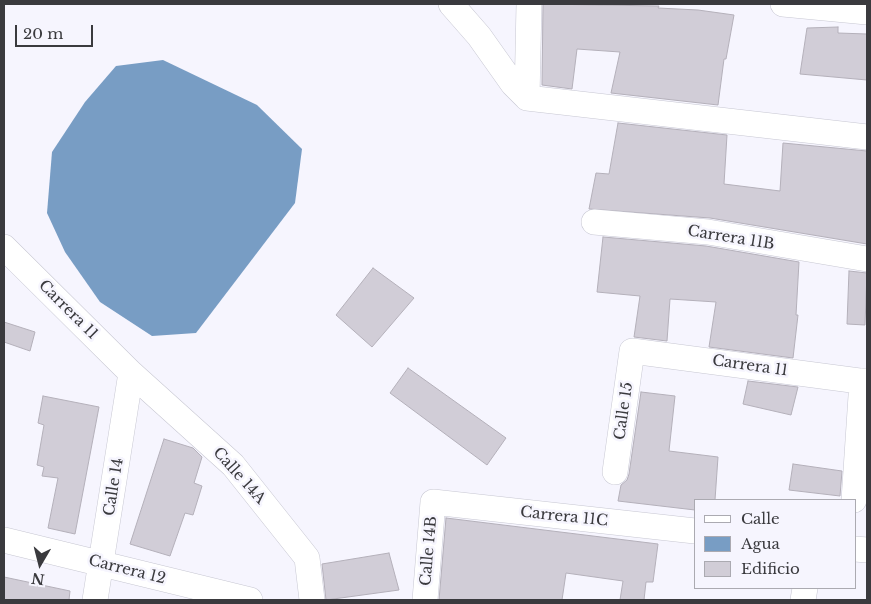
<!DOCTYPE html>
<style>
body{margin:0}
#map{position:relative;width:871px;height:604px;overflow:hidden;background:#f6f5fe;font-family:"Libre Baskerville",serif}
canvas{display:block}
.frame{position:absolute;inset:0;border:5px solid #3a3a3e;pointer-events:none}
.legend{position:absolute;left:694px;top:499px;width:162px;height:90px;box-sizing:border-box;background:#f6f5fe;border:1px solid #abaab1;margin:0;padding:6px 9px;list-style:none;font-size:15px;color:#3a3a3e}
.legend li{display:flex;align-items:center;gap:10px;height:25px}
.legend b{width:25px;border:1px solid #abaab1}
.north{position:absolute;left:15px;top:539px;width:50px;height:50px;-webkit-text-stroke:4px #f6f5fe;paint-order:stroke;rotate:188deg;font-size:14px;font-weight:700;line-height:20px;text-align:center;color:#3a3a3e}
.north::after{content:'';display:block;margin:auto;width:18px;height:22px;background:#3a3a3e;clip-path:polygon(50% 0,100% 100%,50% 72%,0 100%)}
.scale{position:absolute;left:15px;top:25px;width:78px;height:22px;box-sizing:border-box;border:2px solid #3a3a3e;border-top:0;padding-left:6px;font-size:15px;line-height:18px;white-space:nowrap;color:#3a3a3e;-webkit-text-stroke:4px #f6f5fe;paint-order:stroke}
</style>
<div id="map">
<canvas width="871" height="604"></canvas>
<div class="frame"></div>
<ul class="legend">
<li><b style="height:6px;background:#fff"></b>Calle</li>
<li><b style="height:14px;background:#789dc4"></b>Agua</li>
<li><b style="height:14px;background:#d1cdd7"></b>Edificio</li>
</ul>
<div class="north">N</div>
<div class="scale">20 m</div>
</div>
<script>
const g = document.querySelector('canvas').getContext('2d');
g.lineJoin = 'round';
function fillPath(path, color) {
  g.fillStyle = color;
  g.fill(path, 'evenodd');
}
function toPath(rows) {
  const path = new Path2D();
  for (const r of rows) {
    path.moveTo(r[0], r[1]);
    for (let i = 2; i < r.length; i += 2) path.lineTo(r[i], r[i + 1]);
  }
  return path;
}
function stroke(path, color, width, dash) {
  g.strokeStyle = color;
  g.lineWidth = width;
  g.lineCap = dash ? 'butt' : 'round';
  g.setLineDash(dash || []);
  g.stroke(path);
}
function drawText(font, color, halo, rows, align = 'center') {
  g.font = font + ' "Libre Baskerville",serif';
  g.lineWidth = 5;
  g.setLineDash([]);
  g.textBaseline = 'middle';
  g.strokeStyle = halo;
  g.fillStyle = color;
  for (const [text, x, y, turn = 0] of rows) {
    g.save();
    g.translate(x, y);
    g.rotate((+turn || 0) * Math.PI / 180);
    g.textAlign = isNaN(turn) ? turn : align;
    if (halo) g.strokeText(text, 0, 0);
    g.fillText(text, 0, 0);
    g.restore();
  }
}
fillPath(toPath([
 [163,60,257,105,302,149,295,203,196,333,152,336,100,302,65,252,47,213,52,152,85,102,116,66]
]), '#789dc4');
const building = toPath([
 [543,4,659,6,658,8,698,10,734,15,726,59,724,59,718,105,611,93,620,52,577,49,572,89,542,85,543,4],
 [838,27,838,33,867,34,867,80,800,74,807,28,838,27],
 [618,123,727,135,724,184,780,191,783,143,867,151,867,244,710,218,589,209,596,173,609,174,618,123],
 [603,237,706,246,799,262,796,315,798,315,793,358,709,347,716,302,670,299,667,341,634,337,640,296,597,292,603,237],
 [373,268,414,298,372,347,336,315,373,268],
 [849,271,867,273,865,325,847,324,849,271],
 [4,322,35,332,30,351,4,342,4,322],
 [408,368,506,438,487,465,390,393,408,368],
 [748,381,798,387,791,415,743,404,748,381],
 [641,392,675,396,669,451,718,457,715,500,695,500,695,510,618,501,621,485,627,480,629,474,641,392],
 [43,396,99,407,75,534,48,528,58,478,42,476,44,467,37,465,44,425,38,423,43,396],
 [164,439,193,448,202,457,194,483,202,486,193,515,185,513,170,556,130,544,164,439],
 [793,464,842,471,840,496,789,490,793,464],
 [446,518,658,544,653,582,646,582,644,600,620,600,623,581,566,573,562,600,439,600,446,518],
 [389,553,399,590,326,600,322,564,389,553],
 [4,577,70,591,69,600,4,600,4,577]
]);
fillPath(building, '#d1cdd7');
stroke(building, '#b4b0ba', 1);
const street = toPath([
 [451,4,479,36,513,84,527,98],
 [783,4,867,12],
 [527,98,867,137],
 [527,98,529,4],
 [594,222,708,232,867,259],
 [4,247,131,373,233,465,307,558,312,600],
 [615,472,632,351,867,382],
 [854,500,862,381],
 [4,540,250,600],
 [855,549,867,550],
 [95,600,131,373],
 [425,600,433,502,695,531],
 [803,600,805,588]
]);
stroke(street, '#c7c7d2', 26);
stroke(street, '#fff', 25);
drawText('15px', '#3a3a3e', '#f6f5fe', [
 ["Carrera 11B",731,238,9],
 ["Carrera 11",68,310,45],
 ["Carrera 11",750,366,8],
 ["Calle 15",624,411,-82],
 ["Calle 14A",239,476,48],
 ["Calle 14",114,487,-81],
 ["Carrera 11C",564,517,6],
 ["Calle 14B",429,551,-85],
 ["Carrera 12",127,570,14]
]);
</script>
